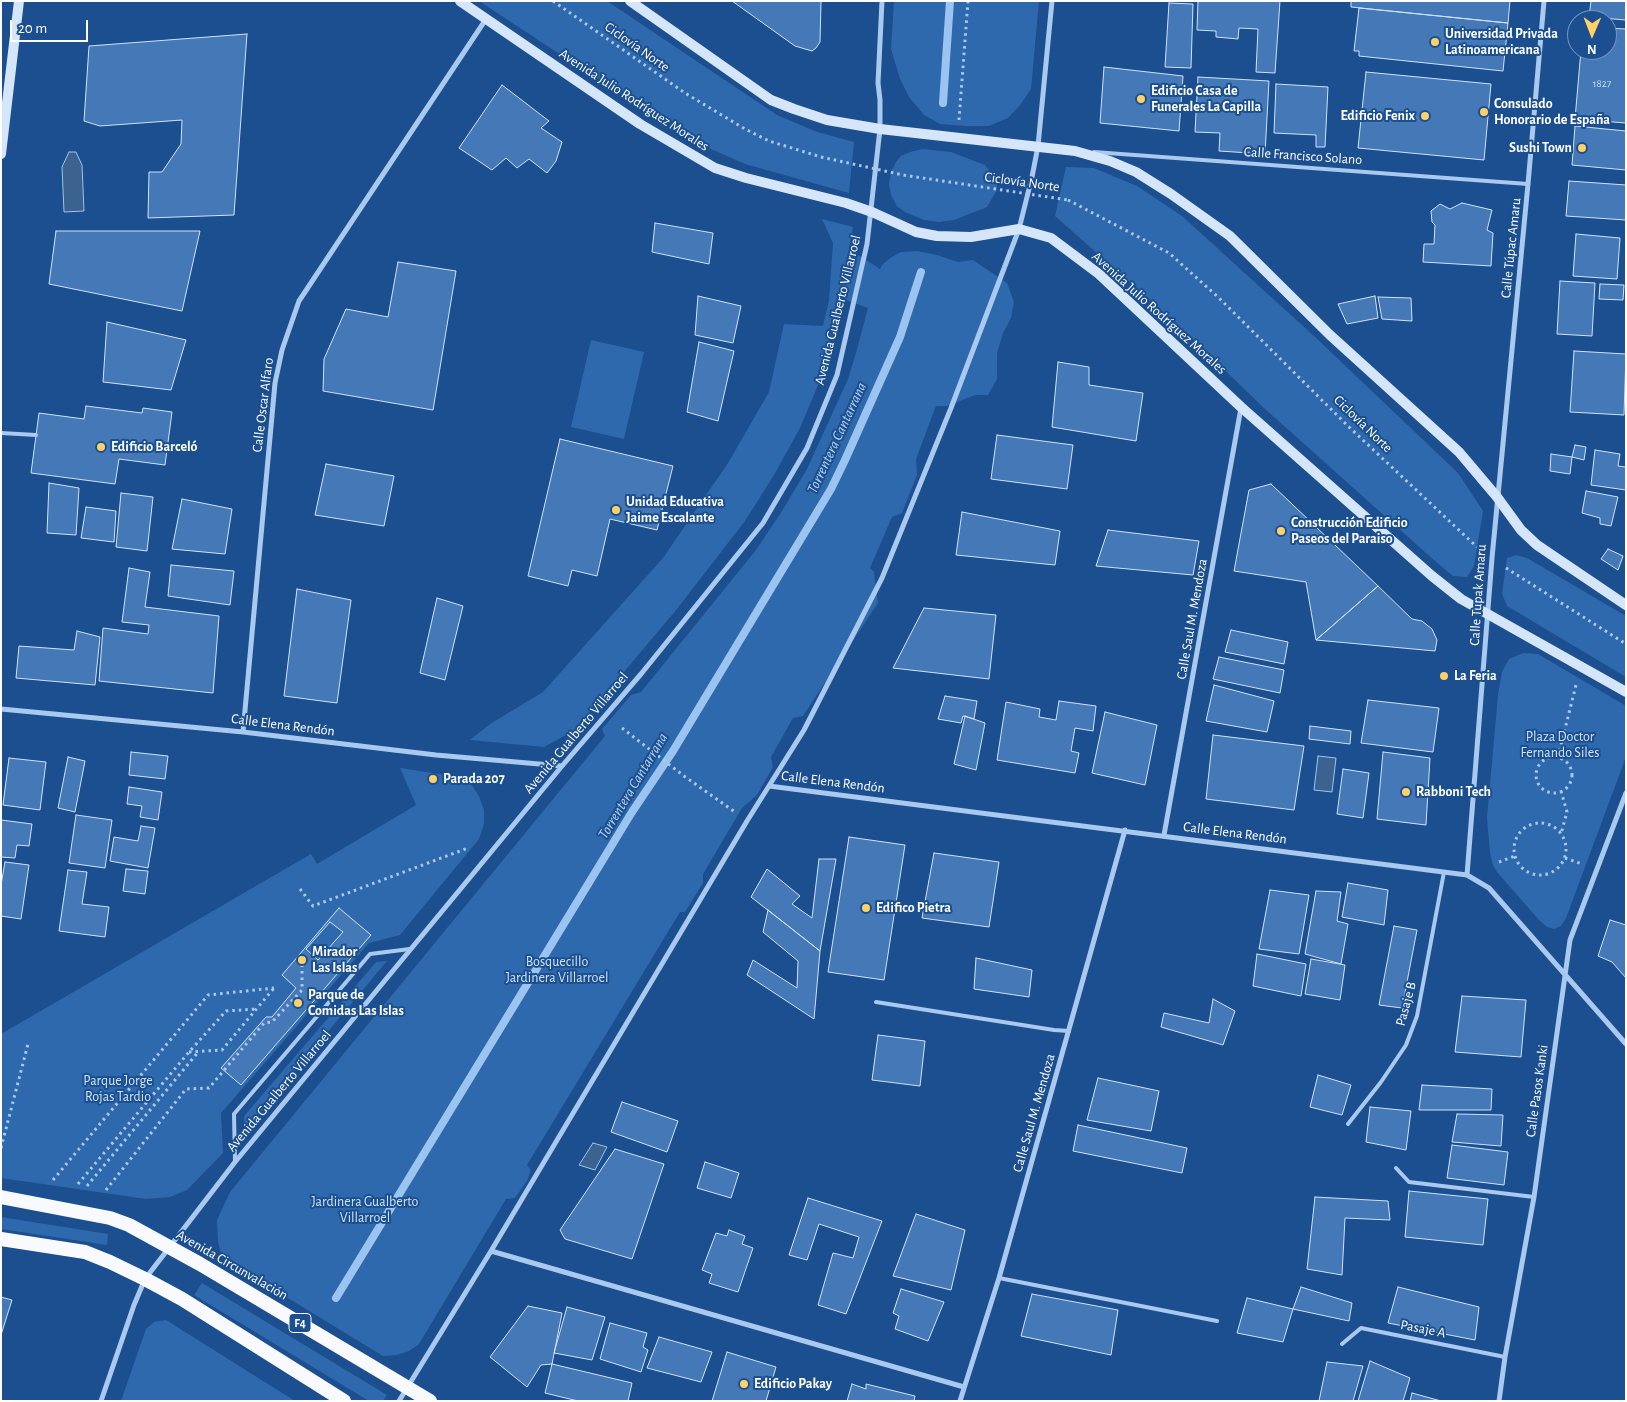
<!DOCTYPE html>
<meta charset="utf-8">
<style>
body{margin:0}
#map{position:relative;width:1627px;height:1402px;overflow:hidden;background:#1b4f8f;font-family:"Alegreya Sans",sans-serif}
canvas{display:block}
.frame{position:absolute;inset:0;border:2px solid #fff;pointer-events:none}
.north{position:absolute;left:1567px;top:10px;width:50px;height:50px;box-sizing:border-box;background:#1b4f8f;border:1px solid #7695bc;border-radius:50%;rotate:181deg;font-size:14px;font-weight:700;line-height:20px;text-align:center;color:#fff}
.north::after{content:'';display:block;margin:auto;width:18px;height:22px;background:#ffd166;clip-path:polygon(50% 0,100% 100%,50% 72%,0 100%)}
.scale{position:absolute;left:10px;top:20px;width:78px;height:22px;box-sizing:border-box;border:2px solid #fff;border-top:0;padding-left:6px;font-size:15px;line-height:18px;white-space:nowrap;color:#fff;-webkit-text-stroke:4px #1b4f8f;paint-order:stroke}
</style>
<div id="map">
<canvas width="1627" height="1402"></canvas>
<div class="frame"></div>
<div class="north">N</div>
<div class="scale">20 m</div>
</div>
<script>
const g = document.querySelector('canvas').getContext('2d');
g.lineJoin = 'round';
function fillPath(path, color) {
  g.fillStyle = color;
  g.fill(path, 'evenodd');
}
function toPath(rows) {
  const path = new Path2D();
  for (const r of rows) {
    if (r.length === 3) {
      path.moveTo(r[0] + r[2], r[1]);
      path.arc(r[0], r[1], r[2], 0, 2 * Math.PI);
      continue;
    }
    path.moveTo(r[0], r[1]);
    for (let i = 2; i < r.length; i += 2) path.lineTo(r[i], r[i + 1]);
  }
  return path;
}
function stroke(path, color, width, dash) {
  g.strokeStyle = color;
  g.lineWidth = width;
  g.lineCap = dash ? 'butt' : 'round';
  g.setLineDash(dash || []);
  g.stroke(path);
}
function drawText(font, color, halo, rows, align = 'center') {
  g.font = font + ' "Alegreya Sans",sans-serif';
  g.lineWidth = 4;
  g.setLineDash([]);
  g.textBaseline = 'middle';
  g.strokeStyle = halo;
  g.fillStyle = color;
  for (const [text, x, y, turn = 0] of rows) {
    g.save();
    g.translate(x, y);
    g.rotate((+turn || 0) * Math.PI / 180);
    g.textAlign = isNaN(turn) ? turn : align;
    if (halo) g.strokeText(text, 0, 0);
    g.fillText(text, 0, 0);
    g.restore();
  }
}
fillPath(toPath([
 [479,1,607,1,777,115,817,132,854,142,849,193,745,164,711,149,637,105],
 [894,1,1039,1,1031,89,1021,104,1008,118,989,126,966,126,940,124,924,115,909,97,900,79,891,49],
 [923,149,951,152,985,165,997,180,997,190,987,207,954,220,939,222,924,220,905,212,897,206,891,195,889,184,891,172,896,162,901,156,910,152],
 [1066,167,1094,168,1137,186,1182,216,1314,336,1458,473,1483,511,1474,566,1467,577,1453,576,1435,561,1264,408,1180,327,1055,216],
 [822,219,853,227,849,249,880,269,882,265,890,258,901,252,917,251,937,255,958,262,973,260,1007,283,1014,302,1011,318,1003,333,997,353,997,379,988,395,975,395,947,406,936,406,916,459,917,475,902,513,892,517,870,568,874,572,878,603,803,716,793,718,771,757,773,767,757,795,742,808,703,874,703,883,685,912,680,912,527,1165,531,1170,527,1181,515,1198,506,1199,419,1344,409,1351,397,1355,383,1356,237,1267,222,1256,218,1242,217,1220,230,1192,605,736,602,729,631,695,641,692,756,550,782,511,807,469,848,379,856,353,868,308,841,298,829,359,800,428,774,475,745,521,677,609,575,730,544,747,470,740,490,724,543,692,663,558,728,463,769,392,784,324,823,326,829,300,833,243],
 [591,340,644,352,624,439,571,427],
 [1516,555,1527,558,1626,616,1626,677,1507,606,1502,594,1507,558],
 [1523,653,1538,654,1626,706,1626,757,1566,918,1561,926,1554,929,1547,927,1539,920,1497,872,1493,865,1490,853,1487,818,1498,695,1502,672,1509,659],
 [400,768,459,777,471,784,479,796,484,810,484,824,479,839,400,935,369,943,221,1113,223,1153,187,1190,170,1197,146,1199,1,1178,1,1034,311,854,317,864,416,805],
 [387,961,245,1131,244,1116,376,962],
 [1,1217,108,1234,107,1245,1,1229],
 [202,1283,387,1395,383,1401,369,1401,194,1295],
 [166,1320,295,1401,121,1401,146,1329,154,1322]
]), '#2e69ad');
const water = toPath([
 [69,152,76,152,82,165,84,211,64,212,62,167,69,152],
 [1318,756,1336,758,1332,792,1314,790,1318,756],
 [593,1143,607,1147,595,1170,579,1165,593,1143]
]);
fillPath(water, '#3c6290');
stroke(water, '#9cc4f0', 1);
stroke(toPath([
 [943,103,950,1],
 [336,1298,632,812,673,751,831,489,845,460,900,337,921,272]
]), '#9cc4f0', 8);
const building = toPath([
 [732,1,821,1,820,42,816,48,812,51,795,46,732,1],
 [1198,1,1280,1,1275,73,1256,72,1258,29,1239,28,1238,39,1216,37,1216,31,1197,30,1198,1],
 [1351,1,1510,1,1508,23,1351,7,1351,1],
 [1591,1,1626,1,1626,20,1589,17,1591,1],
 [1169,3,1193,4,1191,68,1165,67,1169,3],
 [1359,8,1508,23,1503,71,1359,56,1359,51,1354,51,1359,8],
 [1607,28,1626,29,1626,123,1575,119,1581,50,1607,50,1607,28],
 [247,34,234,215,148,218,149,172,162,172,181,144,182,120,100,126,84,121,89,46,247,34],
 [1104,67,1183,76,1179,131,1100,123,1104,67],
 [1366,72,1491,84,1484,160,1358,148,1366,72],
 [1198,77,1269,81,1265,154,1219,151,1220,133,1195,132,1198,77],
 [1276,84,1328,87,1325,147,1316,147,1316,135,1274,133,1276,84],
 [502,85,549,121,541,128,562,142,556,161,547,173,529,159,517,168,506,158,492,170,459,148,502,85],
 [1575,126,1626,131,1626,170,1572,165,1575,126],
 [1569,181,1626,185,1626,220,1566,216,1569,181],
 [1462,203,1492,210,1487,230,1493,233,1491,266,1423,262,1424,244,1434,244,1435,225,1432,222,1431,211,1440,204,1450,209,1462,203],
 [655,223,713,233,709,264,652,252,655,223],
 [56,231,200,231,182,311,49,284,56,231],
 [1576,234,1620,238,1617,279,1573,276,1576,234],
 [398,262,456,271,433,410,323,391,324,359,346,309,388,317,398,262],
 [1560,281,1595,283,1592,336,1557,334,1560,281],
 [1600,284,1624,285,1623,300,1599,299,1600,284],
 [698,296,741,306,733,343,695,335,698,296],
 [1375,296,1378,318,1347,324,1338,304,1375,296],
 [1378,297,1411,298,1412,321,1382,319,1378,297],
 [107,322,186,340,171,390,103,382,107,322],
 [699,342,734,351,718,421,687,412,699,342],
 [1574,351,1626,354,1624,415,1570,412,1574,351],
 [1058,362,1089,367,1089,385,1143,393,1136,441,1052,427,1058,362],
 [86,406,142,413,143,408,172,412,165,465,119,459,115,484,31,473,39,413,84,419,86,406],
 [997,435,1073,445,1067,489,991,479,997,435],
 [560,439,673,466,657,530,610,519,597,576,572,570,568,586,528,576,560,439],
 [1575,445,1586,447,1584,460,1572,457,1575,445],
 [1595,450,1620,454,1618,466,1626,467,1626,490,1591,485,1595,450],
 [1551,454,1572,457,1570,474,1550,471,1551,454],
 [326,464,394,476,384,526,315,515,326,464],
 [49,483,79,488,76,535,47,533,49,483],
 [1271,484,1378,586,1316,640,1306,582,1234,571,1249,490,1271,484],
 [1586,491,1618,497,1611,526,1600,524,1600,518,1582,513,1586,491],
 [121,493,153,497,147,551,116,547,121,493],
 [182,499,232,509,225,554,172,549,182,499],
 [86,507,116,511,114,542,81,538,86,507],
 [962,512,1060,531,1055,565,956,555,962,512],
 [1108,530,1199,541,1193,575,1096,566,1108,530],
 [1608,549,1623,556,1618,570,1601,559,1608,549],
 [171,565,234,571,230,605,168,596,171,565],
 [129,568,150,572,145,607,219,616,213,693,99,681,103,628,148,634,149,625,122,622,129,568],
 [1378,586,1412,619,1422,621,1432,629,1437,640,1435,651,1316,640,1378,586],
 [297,589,351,600,337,703,284,696,297,589],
 [437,598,463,606,445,680,420,673,437,598],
 [924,608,996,615,989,679,893,668,924,608],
 [1231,630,1288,642,1284,664,1225,652,1231,630],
 [77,631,100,637,95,685,16,678,19,646,74,650,77,631],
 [1219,657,1284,670,1280,693,1213,679,1219,657],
 [1214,685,1274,701,1267,732,1206,721,1214,685],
 [945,696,977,701,974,719,963,716,961,723,938,719,945,696],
 [1368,700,1439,708,1433,752,1361,743,1368,700],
 [1059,701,1096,706,1093,731,1075,728,1071,751,1079,753,1075,773,997,760,1006,702,1040,709,1039,717,1056,720,1059,701],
 [1105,712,1157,725,1145,785,1092,773,1105,712],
 [965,716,985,723,976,770,954,764,965,716],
 [1310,726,1351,731,1350,744,1309,739,1310,726],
 [1213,735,1304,746,1294,810,1206,799,1213,735],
 [131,752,168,756,165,779,129,775,131,752],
 [1383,752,1430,758,1426,825,1377,819,1383,752],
 [68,757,85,761,75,812,58,808,68,757],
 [9,758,46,762,40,810,3,805,9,758],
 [1343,769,1369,773,1363,818,1337,814,1343,769],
 [129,787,162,792,158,820,140,817,142,806,127,804,129,787],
 [76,815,112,820,105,868,69,863,76,815],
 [1,820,32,824,29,846,17,845,15,858,1,857,1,820],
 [141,826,155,828,148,868,110,861,114,837,138,841,141,826],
 [849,837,905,845,884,980,828,972,849,837],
 [934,853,999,862,989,927,922,918,934,853],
 [819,859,836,859,820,951,751,897,767,869,800,896,792,904,812,918,819,859],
 [5,862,29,865,21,919,1,916,1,885,5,862],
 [126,869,148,871,145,894,123,891,126,869],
 [68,870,87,872,82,904,109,907,105,937,59,931,68,870],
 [1348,883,1388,890,1384,925,1342,917,1348,883],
 [1270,890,1309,895,1299,954,1259,949,1270,890],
 [1316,891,1341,892,1337,921,1348,924,1341,964,1305,954,1316,891],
 [339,908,371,935,241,1085,221,1068,266,1017,272,1017,296,988,282,975,339,908],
 [768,910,820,951,814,1019,747,975,753,960,797,988,798,961,763,932,768,910],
 [1610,920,1626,925,1626,978,1612,962,1598,956,1610,920],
 [330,922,343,932,318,960,306,949,330,922],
 [1394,926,1417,930,1402,1008,1379,1005,1394,926],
 [1257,954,1306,964,1301,996,1253,986,1257,954],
 [976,958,1032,970,1029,997,974,989,976,958],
 [1311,959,1345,965,1340,1000,1305,994,1311,959],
 [1462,996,1526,1000,1521,1057,1455,1052,1462,996],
 [1213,999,1235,1011,1223,1045,1161,1027,1164,1013,1209,1023,1213,999],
 [878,1035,925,1041,920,1086,872,1080,878,1035],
 [1318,1075,1351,1085,1342,1115,1310,1107,1318,1075],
 [1098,1078,1159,1091,1151,1131,1087,1120,1098,1078],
 [1422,1085,1492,1089,1491,1110,1419,1110,1422,1085],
 [622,1102,678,1121,667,1152,611,1132,622,1102],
 [1370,1107,1411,1111,1406,1150,1366,1142,1370,1107],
 [1457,1114,1503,1115,1501,1146,1452,1142,1457,1114],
 [1078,1125,1187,1148,1182,1173,1073,1151,1078,1125],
 [1452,1145,1508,1152,1504,1185,1447,1178,1452,1145],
 [615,1149,664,1164,632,1259,565,1239,560,1230,615,1149],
 [705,1162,739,1173,731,1198,697,1188,705,1162],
 [1409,1191,1488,1199,1483,1245,1405,1237,1409,1191],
 [1315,1197,1388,1201,1390,1220,1345,1218,1342,1275,1307,1269,1315,1197],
 [808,1198,882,1221,846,1314,818,1305,833,1253,853,1258,859,1237,819,1224,807,1260,789,1255,808,1198],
 [916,1214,965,1230,951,1290,893,1276,916,1214],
 [729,1230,745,1236,742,1244,753,1248,738,1292,709,1283,712,1274,702,1270,716,1233,727,1236,729,1230],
 [1301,1287,1352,1303,1349,1321,1293,1309,1301,1287],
 [1398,1287,1479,1307,1475,1340,1388,1323,1398,1287],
 [901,1289,944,1302,928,1341,895,1329,899,1316,893,1313,901,1289],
 [1032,1294,1118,1310,1111,1355,1021,1336,1032,1294],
 [1,1297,12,1300,1,1335,1,1297],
 [1247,1298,1293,1309,1283,1342,1237,1333,1247,1298],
 [528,1306,562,1313,552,1364,541,1365,527,1387,490,1357,528,1306],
 [567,1307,605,1317,592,1360,554,1353,567,1307],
 [610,1323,647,1333,643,1347,648,1350,641,1372,600,1359,610,1323],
 [659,1337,712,1352,701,1382,647,1368,659,1337],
 [727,1352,776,1367,766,1401,712,1401,727,1352],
 [1370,1361,1410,1378,1403,1401,1358,1401,1370,1361],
 [1327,1362,1363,1366,1353,1401,1319,1401,1327,1362],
 [552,1364,632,1383,628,1401,578,1401,545,1393,552,1364],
 [852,1384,866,1389,866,1384,915,1396,914,1401,847,1401,852,1384],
 [1412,1393,1441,1401,1410,1401,1412,1393]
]);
fillPath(building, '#4478b7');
stroke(building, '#cfe3fa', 1);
stroke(toPath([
 [553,1,685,93,745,129,769,141,821,157],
 [959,120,968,1],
 [1068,200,1169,253,1218,297,1349,427,1477,547],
 [1506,568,1626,644],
 [622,728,684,776,735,812],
 [1558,757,1576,685],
 [1554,775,18],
 [1561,791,1567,812,1561,834],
 [1540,849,26],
 [1565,858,1582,864],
 [1499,862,1515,856],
 [300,889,313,906,468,848],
 [189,1052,222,1050,274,988],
 [1,1148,28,1044],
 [53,1180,208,995,274,988],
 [78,1184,189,1052,226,1011,257,1009],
 [87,1186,199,1051],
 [106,1190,186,1089,209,1088,264,1023,272,1022,302,990,302,960]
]), '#a9c9ee', 3, [2.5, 4]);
stroke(toPath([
 [1094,152,1528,184],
 [1,433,36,435],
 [876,1002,1054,1030,1069,1031],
 [1348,1124,1381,1082,1406,1045,1417,1016,1444,872],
 [235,1162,234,1114,370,954,410,949],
 [1396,1168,1409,1182,1534,1197],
 [999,1278,1217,1321],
 [1342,1344,1361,1328,1505,1357]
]), '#a9c9ee', 4);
stroke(toPath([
 [1,709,243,732,436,755,562,766],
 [243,732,275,383,282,350,299,301,486,19],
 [769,786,1467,875,1489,888,1626,1044],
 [1164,835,1241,408],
 [1467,875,1492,558,1528,184,1544,1],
 [491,1251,964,1387],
 [101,1401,134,1305,145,1279,235,1162,562,766,641,674,763,523,807,448,837,375,867,244,880,129,880,100,878,83,882,1],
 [399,1401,491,1251,747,821,804,730,882,578,951,408,1019,229,1032,177,1038,146,1052,1],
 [960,1401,999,1278,1125,830],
 [1499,1401,1505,1357,1534,1197,1570,940,1626,793]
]), '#a9c9ee', 5);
stroke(toPath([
 [460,1,640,124,715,168,746,178,846,203,872,212,916,232,937,236,971,237,1019,229,1051,238,1099,274,1241,407,1432,576,1461,599,1626,692],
 [630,1,771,100,794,109,827,120,880,129,1075,151,1110,161,1136,172,1171,194,1230,236,1330,335,1459,452,1497,497,1521,530,1537,545,1626,605],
 [1,154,19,1]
]), '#d6e6fa', 10);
stroke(toPath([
 [1,1197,110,1218,129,1225,200,1264,430,1401],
 [1,1239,85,1252,110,1262,145,1279,182,1299,344,1401]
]), '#f8faff', 14);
stroke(toPath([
 [821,157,903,175,1068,200]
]), '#a9c9ee', 3, [2.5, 4]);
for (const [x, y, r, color] of [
 [1435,42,5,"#ffd166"],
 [1141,99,5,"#ffd166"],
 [1484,112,5,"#ffd166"],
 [1425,116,5,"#ffd166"],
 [1582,148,5,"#ffd166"],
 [101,447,5,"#ffd166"],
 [616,510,5,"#ffd166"],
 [1281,531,5,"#ffd166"],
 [1444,676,5,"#ffd166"],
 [433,779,5,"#ffd166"],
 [1406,792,5,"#ffd166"],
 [866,908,5,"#ffd166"],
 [302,960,5,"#ffd166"],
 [298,1003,5,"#ffd166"],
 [744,1384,5,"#ffd166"]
]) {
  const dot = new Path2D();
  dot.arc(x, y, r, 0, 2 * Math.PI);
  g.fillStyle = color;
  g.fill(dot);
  stroke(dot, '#1b4f8f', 2);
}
drawText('11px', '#d0dded', null, [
 ["1827",1602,84]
]);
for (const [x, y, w] of [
 [300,1323,22]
]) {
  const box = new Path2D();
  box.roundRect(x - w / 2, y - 9.5, w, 19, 4);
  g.fillStyle = '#1b4f8f';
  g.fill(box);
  stroke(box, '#fff', 1);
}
drawText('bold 12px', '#fff', null, [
 ["F4",300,1323]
]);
drawText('bold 14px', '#fff', '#1b4f8f', [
 ["Universidad Privada",1445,34],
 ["Latinoamericana",1445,50],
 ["Edificio Casa de",1151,91],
 ["Funerales La Capilla",1151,107],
 ["Consulado",1494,104],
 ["Honorario de España",1494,120],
 ["Edificio Fenix",1415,116,"right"],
 ["Sushi Town",1572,148,"right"],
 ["Edificio Barceló",111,447],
 ["Unidad Educativa",626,502],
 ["Jaime Escalante",626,518],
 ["Construcción Edificio",1291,523],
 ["Paseos del Paraiso",1291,539],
 ["La Feria",1454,676],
 ["Parada 207",443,779],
 ["Rabboni Tech",1416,792],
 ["Edifico Pietra",876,908],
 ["Mirador",312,952],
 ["Las Islas",312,968],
 ["Parque de",308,995],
 ["Comidas Las Islas",308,1011],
 ["Edificio Pakay",754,1384]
], 'left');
drawText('14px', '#fff', '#1b4f8f', [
 ["Ciclovía Norte",637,47,35],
 ["Avenida Julio Rodríguez Morales",634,100,33],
 ["Calle Francisco Solano",1303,156,4],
 ["Ciclovía Norte",1022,182,8],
 ["Calle Túpac Amaru",1511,248,-84],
 ["Avenida Gualberto Villarroel",838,310,-76],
 ["Avenida Julio Rodríguez Morales",1159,313,42],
 ["Calle Oscar Alfaro",263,405,-83],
 ["Ciclovía Norte",1363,424,44],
 ["Calle Tupak Amaru",1478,595,-86],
 ["Calle Saul M. Mendoza",1192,619,-80],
 ["Calle Elena Rendón",283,725,7],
 ["Avenida Gualberto Villarroel",576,733,-50],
 ["Calle Elena Rendón",833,782,7],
 ["Calle Elena Rendón",1235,833,7],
 ["Pasaje B",1406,1004,-75],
 ["Avenida Gualberto Villarroel",279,1091,-50],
 ["Calle Pasos Kanki",1537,1091,-82],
 ["Calle Saul M. Mendoza",1034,1113,-74],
 ["Avenida Circunvalación",232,1265,30],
 ["Pasaje A",1423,1329,11]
]);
drawText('14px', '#cfe3fa', '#1b4f8f', [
 ["Plaza Doctor",1560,737],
 ["Fernando Siles",1560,753],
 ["Bosquecillo",557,962],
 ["Jardinera Villarroel",557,978],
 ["Parque Jorge",118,1081],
 ["Rojas Tardio",118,1097],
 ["Jardinera Gualberto",365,1202],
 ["Villarroel",365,1218]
]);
drawText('italic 15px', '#b5d3f5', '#1b4f8f', [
 ["Torrentera Cantarrana",837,438,-65],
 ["Torrentera Cantarrana",633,786,-59]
]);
</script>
